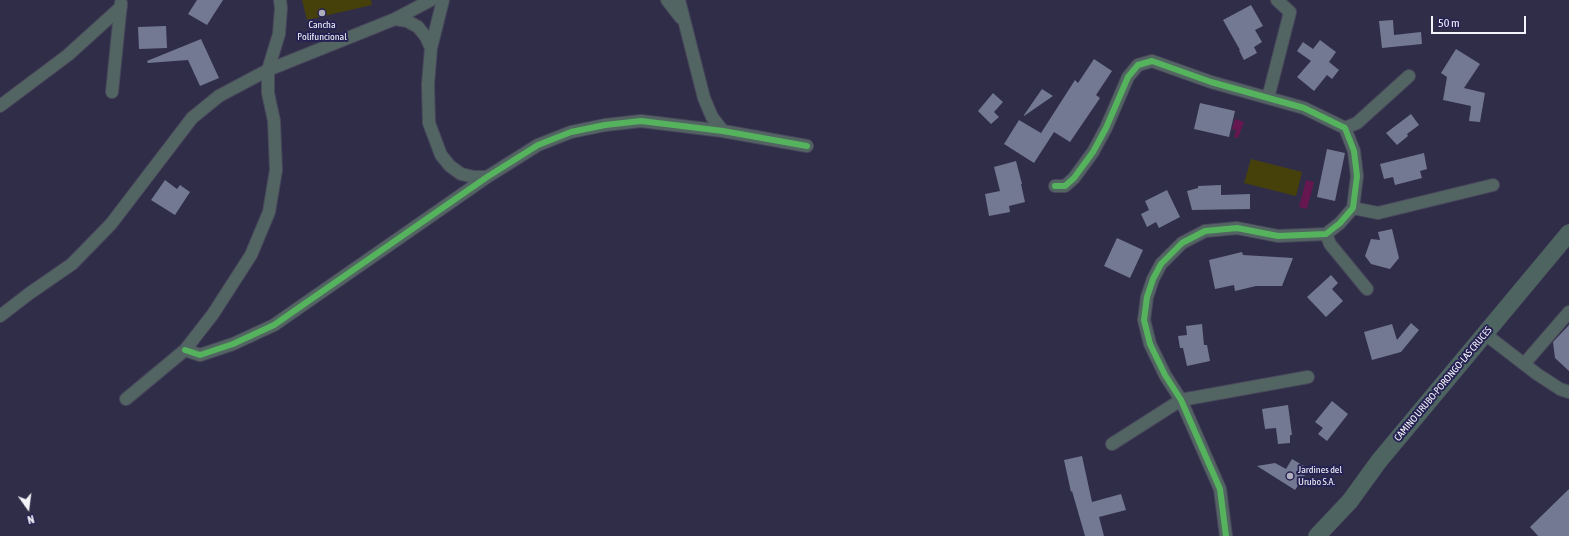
<!DOCTYPE html>
<style>
body{margin:0}
#map{position:relative;width:1569px;height:536px;overflow:hidden;background:#302d49;font-family:"Asap Condensed",sans-serif}
canvas{display:block}
.north{position:absolute;left:8px;top:488px;width:40px;height:40px;-webkit-text-stroke:3px #272254;paint-order:stroke;rotate:166deg;font-size:11px;font-weight:700;line-height:16px;text-align:center;color:#f3f4fa}
.north::after{content:'';display:block;margin:auto;width:14px;height:18px;background:#f3f4fa;clip-path:polygon(50% 0,100% 100%,50% 72%,0 100%)}
.scale{position:absolute;left:1431px;top:16px;width:95px;height:18px;box-sizing:border-box;border:2px solid #f3f4fa;border-top:0;padding-left:5px;font-size:12px;line-height:14px;white-space:nowrap;color:#f3f4fa;-webkit-text-stroke:3px #272254;paint-order:stroke}
</style>
<div id="map">
<canvas width="1569" height="536"></canvas>
<div class="north">N</div>
<div class="scale">50 m</div>
</div>
<script>
const g = document.querySelector('canvas').getContext('2d');
g.lineJoin = 'round';
function fillPath(path, color) {
  g.fillStyle = color;
  g.fill(path, 'evenodd');
}
function toPath(rows) {
  const path = new Path2D();
  for (const r of rows) {
    path.moveTo(r[0], r[1]);
    for (let i = 2; i < r.length; i += 2) path.lineTo(r[i], r[i + 1]);
  }
  return path;
}
function stroke(path, color, width, dash) {
  g.strokeStyle = color;
  g.lineWidth = width;
  g.lineCap = dash ? 'butt' : 'round';
  g.setLineDash(dash || []);
  g.stroke(path);
}
function drawText(font, color, halo, rows, align = 'center') {
  g.font = font + ' "Asap Condensed",sans-serif';
  g.lineWidth = 4;
  g.setLineDash([]);
  g.textBaseline = 'middle';
  g.strokeStyle = halo;
  g.fillStyle = color;
  for (const [text, x, y, turn = 0] of rows) {
    g.save();
    g.translate(x, y);
    g.rotate((+turn || 0) * Math.PI / 180);
    g.textAlign = isNaN(turn) ? turn : align;
    if (halo) g.strokeText(text, 0, 0);
    g.fillText(text, 0, 0);
    g.restore();
  }
}
fillPath(toPath([
 [302,0,371,0,372,5,307,20],
 [1251,159,1302,172,1296,196,1244,183]
]), '#46410b');
fillPath(toPath([
 [1235,119,1244,122,1238,138,1234,137,1236,130,1232,129],
 [1306,180,1314,182,1307,209,1299,207]
]), '#66174f');
fillPath(toPath([
 [197,0,223,0,207,25,188,14],
 [1251,5,1263,26,1255,30,1262,42,1254,47,1257,53,1244,60,1239,50,1240,50,1223,20],
 [1393,20,1394,35,1421,32,1422,44,1382,48,1379,21],
 [166,26,167,48,139,49,138,27],
 [201,39,219,78,200,86,188,60,148,63,147,61],
 [1320,40,1336,52,1329,62,1339,70,1332,79,1327,75,1314,91,1297,77,1311,61,1297,51,1303,42,1313,49],
 [1456,49,1480,64,1464,88,1485,93,1480,122,1469,121,1471,106,1443,100,1447,77,1441,73],
 [1094,59,1112,71,1096,95,1100,98,1070,142,1054,132,1034,163,1004,144,1019,120,1041,133,1075,80,1078,83],
 [1042,89,1053,96,1024,116,1024,115],
 [993,93,1003,102,994,112,999,117,991,124,978,111],
 [1200,103,1235,111,1229,137,1194,129],
 [1411,114,1419,125,1407,134,1408,136,1397,145,1386,133],
 [1327,149,1345,153,1335,201,1317,197],
 [1424,153,1427,169,1420,171,1422,178,1395,185,1393,177,1384,179,1380,164],
 [1016,161,1022,184,1021,184,1025,202,1009,206,1010,212,989,216,985,194,1000,191,994,167],
 [165,180,177,189,180,185,190,192,175,215,151,200],
 [1221,185,1221,195,1250,194,1250,209,1192,210,1187,191,1198,188,1198,186],
 [1167,190,1180,217,1159,228,1156,222,1147,227,1141,214,1149,210,1145,201],
 [1392,229,1399,258,1390,269,1371,264,1365,256,1371,239,1380,240,1378,232],
 [1117,238,1143,250,1130,278,1104,266],
 [1242,252,1243,255,1293,258,1282,286,1256,286,1235,291,1234,285,1215,289,1209,260],
 [1331,275,1338,283,1332,289,1343,301,1326,317,1307,297],
 [1411,323,1419,330,1401,352,1372,360,1364,332,1392,324,1397,340],
 [1202,324,1204,345,1207,345,1210,361,1187,366,1183,348,1180,348,1178,336,1187,335,1186,326],
 [1569,325,1569,371,1555,358,1553,342],
 [1332,401,1348,414,1327,441,1318,434,1323,428,1315,422],
 [1288,405,1292,435,1290,435,1290,443,1278,444,1276,428,1265,429,1262,409],
 [1082,456,1092,502,1121,494,1126,510,1099,517,1104,536,1085,536,1072,491,1071,492,1064,460],
 [1292,459,1309,469,1295,490,1257,466,1275,463,1286,469],
 [1569,489,1569,536,1538,536,1530,527]
]), '#737993');
const street = toPath([
 [443,0,431,48,428,84,429,123,441,155,450,166,461,174,474,177,487,177],
 [667,0,681,18],
 [679,0,704,98,712,117,723,131],
 [395,19,407,21,418,27,426,37,431,48],
 [112,92,121,3],
 [1268,98,1290,12,1277,0],
 [0,106,68,55,121,7],
 [1345,128,1357,123,1409,76],
 [1055,186,1065,186,1074,178,1093,152,1106,128,1128,77,1138,65,1152,61,1211,82,1304,108,1345,128,1354,151,1357,176,1353,208,1340,223,1326,234,1278,236,1237,228,1205,231,1182,243,1161,264,1153,279,1147,297,1144,320,1150,344,1165,375,1181,400,1220,489,1226,536],
 [1353,208,1378,213,1493,185],
 [1326,234,1330,244,1367,289],
 [0,316,30,293,72,264,111,224,192,118,219,96,268,70,395,19,431,0],
 [1485,334,1537,374,1560,389,1569,392],
 [185,350,200,355,233,344,274,325,487,177,538,145,571,132,605,125,641,121,723,131,807,146],
 [1524,364,1569,312],
 [126,399,185,350,213,314,251,255,269,212,276,170,274,121,268,93,268,70,279,34,281,8,280,0],
 [1112,444,1181,400,1308,377]
]);
const secondary = toPath([
 [1317,536,1350,501,1379,461,1569,233]
]);
stroke(street, '#49485c', 14);
stroke(secondary, '#49485c', 18);
stroke(street, '#526562', 12);
stroke(secondary, '#4d6460', 17);
stroke(toPath([
 [1055,186,1065,186,1074,178,1093,152,1106,128,1128,77,1138,65,1152,61,1211,82,1304,108,1345,128,1354,151,1357,176,1353,208,1340,223,1326,234,1278,236,1237,228,1205,231,1182,243,1161,264,1153,279,1147,297,1144,320,1150,344,1165,375,1181,400,1220,489,1226,536],
 [185,350,200,355,233,344,274,325,487,177,538,145,571,132,605,125,641,121,723,131,807,146]
]), '#56b35d', 6);
for (const [x, y, r, color] of [
 [322,13,4,"#afaebc"],
 [1290,476,4,"#afaebc"]
]) {
  const dot = new Path2D();
  dot.arc(x, y, r, 0, 2 * Math.PI);
  g.fillStyle = color;
  g.fill(dot);
  stroke(dot, '#272254', 1.5);
}
drawText('10px', '#f3f4fa', '#272254', [
 ["Cancha",322,25],
 ["Polifuncional",322,37],
 ["Jardines del",1298,470,"left"],
 ["Urubo S.A.",1298,482,"left"]
]);
drawText('10px', '#f3f4fa', '#272254', [
 ["CAMINO URUBO-PORONGO-LAS CRUCES",1443,384,-50]
]);
</script>
